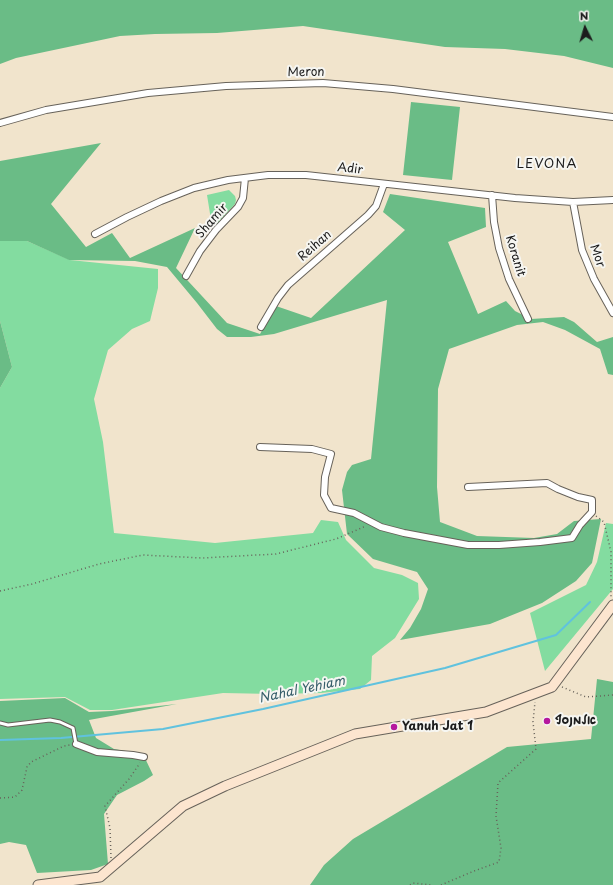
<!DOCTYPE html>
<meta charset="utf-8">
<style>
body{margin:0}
#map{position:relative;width:613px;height:885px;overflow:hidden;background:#f1e4cc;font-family:"Playpen Sans",sans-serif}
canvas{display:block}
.north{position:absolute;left:565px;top:8px;width:40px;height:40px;-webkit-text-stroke:3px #f6f6f2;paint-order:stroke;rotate:355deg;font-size:11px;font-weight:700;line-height:16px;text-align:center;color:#1c1c1c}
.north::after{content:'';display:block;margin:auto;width:14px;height:18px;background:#1c1c1c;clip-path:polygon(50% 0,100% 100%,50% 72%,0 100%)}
</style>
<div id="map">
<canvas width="613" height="885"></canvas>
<div class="north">N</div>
</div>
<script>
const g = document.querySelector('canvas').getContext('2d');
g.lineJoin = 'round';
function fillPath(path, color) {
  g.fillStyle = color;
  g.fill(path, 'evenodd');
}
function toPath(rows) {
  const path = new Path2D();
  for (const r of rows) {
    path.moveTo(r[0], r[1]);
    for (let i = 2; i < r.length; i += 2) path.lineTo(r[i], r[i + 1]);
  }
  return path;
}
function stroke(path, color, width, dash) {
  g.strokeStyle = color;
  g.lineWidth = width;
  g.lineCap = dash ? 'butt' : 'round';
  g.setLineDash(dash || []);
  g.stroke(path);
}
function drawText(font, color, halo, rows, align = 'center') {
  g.font = font + ' "Playpen Sans","Playpen Sans Hebrew",sans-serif';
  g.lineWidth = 4;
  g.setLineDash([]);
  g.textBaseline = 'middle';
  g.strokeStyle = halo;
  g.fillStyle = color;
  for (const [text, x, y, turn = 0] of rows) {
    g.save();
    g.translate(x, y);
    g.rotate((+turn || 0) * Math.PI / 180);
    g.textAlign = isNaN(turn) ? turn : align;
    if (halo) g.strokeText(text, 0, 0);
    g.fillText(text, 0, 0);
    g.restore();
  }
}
fillPath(toPath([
 [229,190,235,196,236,200,235,204,215,226,212,226,207,195],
 [0,241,27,241,70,260,158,269,158,288,150,321,132,329,108,350,94,399,103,442,114,533,215,543,313,533,321,520,338,522,346,540,374,568,402,575,418,583,419,599,395,638,372,656,371,680,360,689,321,693,273,694,223,693,112,710,90,710,65,697,0,699,0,388,12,367,0,321],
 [606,523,613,524,613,589,545,671,530,613,586,585,597,562]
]), '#83dca0');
fillPath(toPath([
 [0,0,613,0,613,68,564,56,505,49,445,47,303,26,217,33,155,34,120,36,16,58,0,64],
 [411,102,460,107,452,180,403,175],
 [101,143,51,204,86,247,112,233,130,258,195,228,176,268,227,323,260,334,276,306,311,318,405,230,383,212,390,194,485,208,486,227,448,242,478,314,506,301,515,311,531,319,564,317,574,322,597,342,613,337,613,375,608,374,600,349,565,330,543,322,517,325,449,349,438,389,437,487,440,522,477,536,534,538,557,534,574,521,601,519,592,563,576,581,542,603,490,624,400,640,410,628,421,609,428,589,417,572,373,559,347,534,342,490,347,472,352,465,371,459,387,300,274,334,251,337,227,337,217,329,197,303,167,267,135,261,69,260,27,241,0,241,0,161],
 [0,321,12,367,0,388],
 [597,679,613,682,613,885,310,885,324,865,353,839,507,747,591,739],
 [65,698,89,712,112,711,177,704,89,720,96,738,114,749,143,754,153,775,144,781,117,795,104,814,108,864,91,870,37,873,26,845,9,842,0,844,0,701]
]), '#6abc86');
stroke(toPath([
 [0,740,61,738,163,729,263,709,445,668,556,635,590,602]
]), '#60c2de', 2);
const service = toPath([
 [0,723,8,725,50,720,60,722,73,728,76,744]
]);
const minor = toPath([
 [0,123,46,110,148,93,226,86,323,83,393,89,613,117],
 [492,195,494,222,499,248,509,279,528,319],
 [573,202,582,250,594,279,613,313],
 [95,234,127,217,161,201,194,188,228,180,268,175,306,175,515,198,573,202,613,200],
 [186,276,200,251,216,230,238,207,243,198,245,178],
 [261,327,278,298,288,285,368,215,376,206,384,184],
 [260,447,312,449,331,454,325,477,324,495,331,508,354,513,381,527,404,533,468,545,499,545,540,542,572,538,580,525,592,512,592,500,578,497,558,489,547,483,468,487],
 [76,744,97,752,133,755,144,757]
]);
const secondary = toPath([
 [38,885,100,877,183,806,225,786,355,734,486,712,552,687,613,605]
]);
stroke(service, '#67625a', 5);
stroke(minor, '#67625a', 8);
stroke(secondary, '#67625a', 11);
stroke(toPath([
 [596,516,604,522,611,552,611,597],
 [0,591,32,584,99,564,143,555,202,558,276,554,336,539,366,526],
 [562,687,586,697,613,695],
 [0,798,15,797,22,790,27,767,31,762,64,746,70,745],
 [111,858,110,828,105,806,129,779,140,763],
 [410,885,413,883,431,885],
 [441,885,474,871,499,862,501,848,496,816,498,783,536,749,533,722,535,702]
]), '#67625a', 1.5, [1, 3]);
stroke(service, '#fff', 3);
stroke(minor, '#fff', 6);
stroke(secondary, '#fce5cf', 9);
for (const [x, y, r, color] of [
 [547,721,4,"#b5179e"],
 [394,727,4,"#b5179e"]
]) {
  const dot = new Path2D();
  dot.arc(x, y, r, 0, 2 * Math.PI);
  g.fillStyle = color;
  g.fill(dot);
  stroke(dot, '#f6f6f2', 1.5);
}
drawText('12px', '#1c1c1c', '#f6f6f2', [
 ["Meron",306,73],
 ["Adir",350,169,6],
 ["Shamir",212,221,-49],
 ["Reihan",315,246,-41],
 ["Koranit",515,256,73],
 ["Mor",597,256,71]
]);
drawText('bold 12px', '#1c1c1c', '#f6f6f2', [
 ["אלמנסף",555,721],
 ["Yanuh Jat 1",402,727]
], 'left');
g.letterSpacing = '1px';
drawText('13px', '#1c1c1c', '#f6f6f2', [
 ["LEVONA",547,164]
]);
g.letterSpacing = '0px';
drawText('italic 13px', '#375e6a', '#f6f6f2', [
 ["Nahal Yehiam",302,690,-12]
]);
</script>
